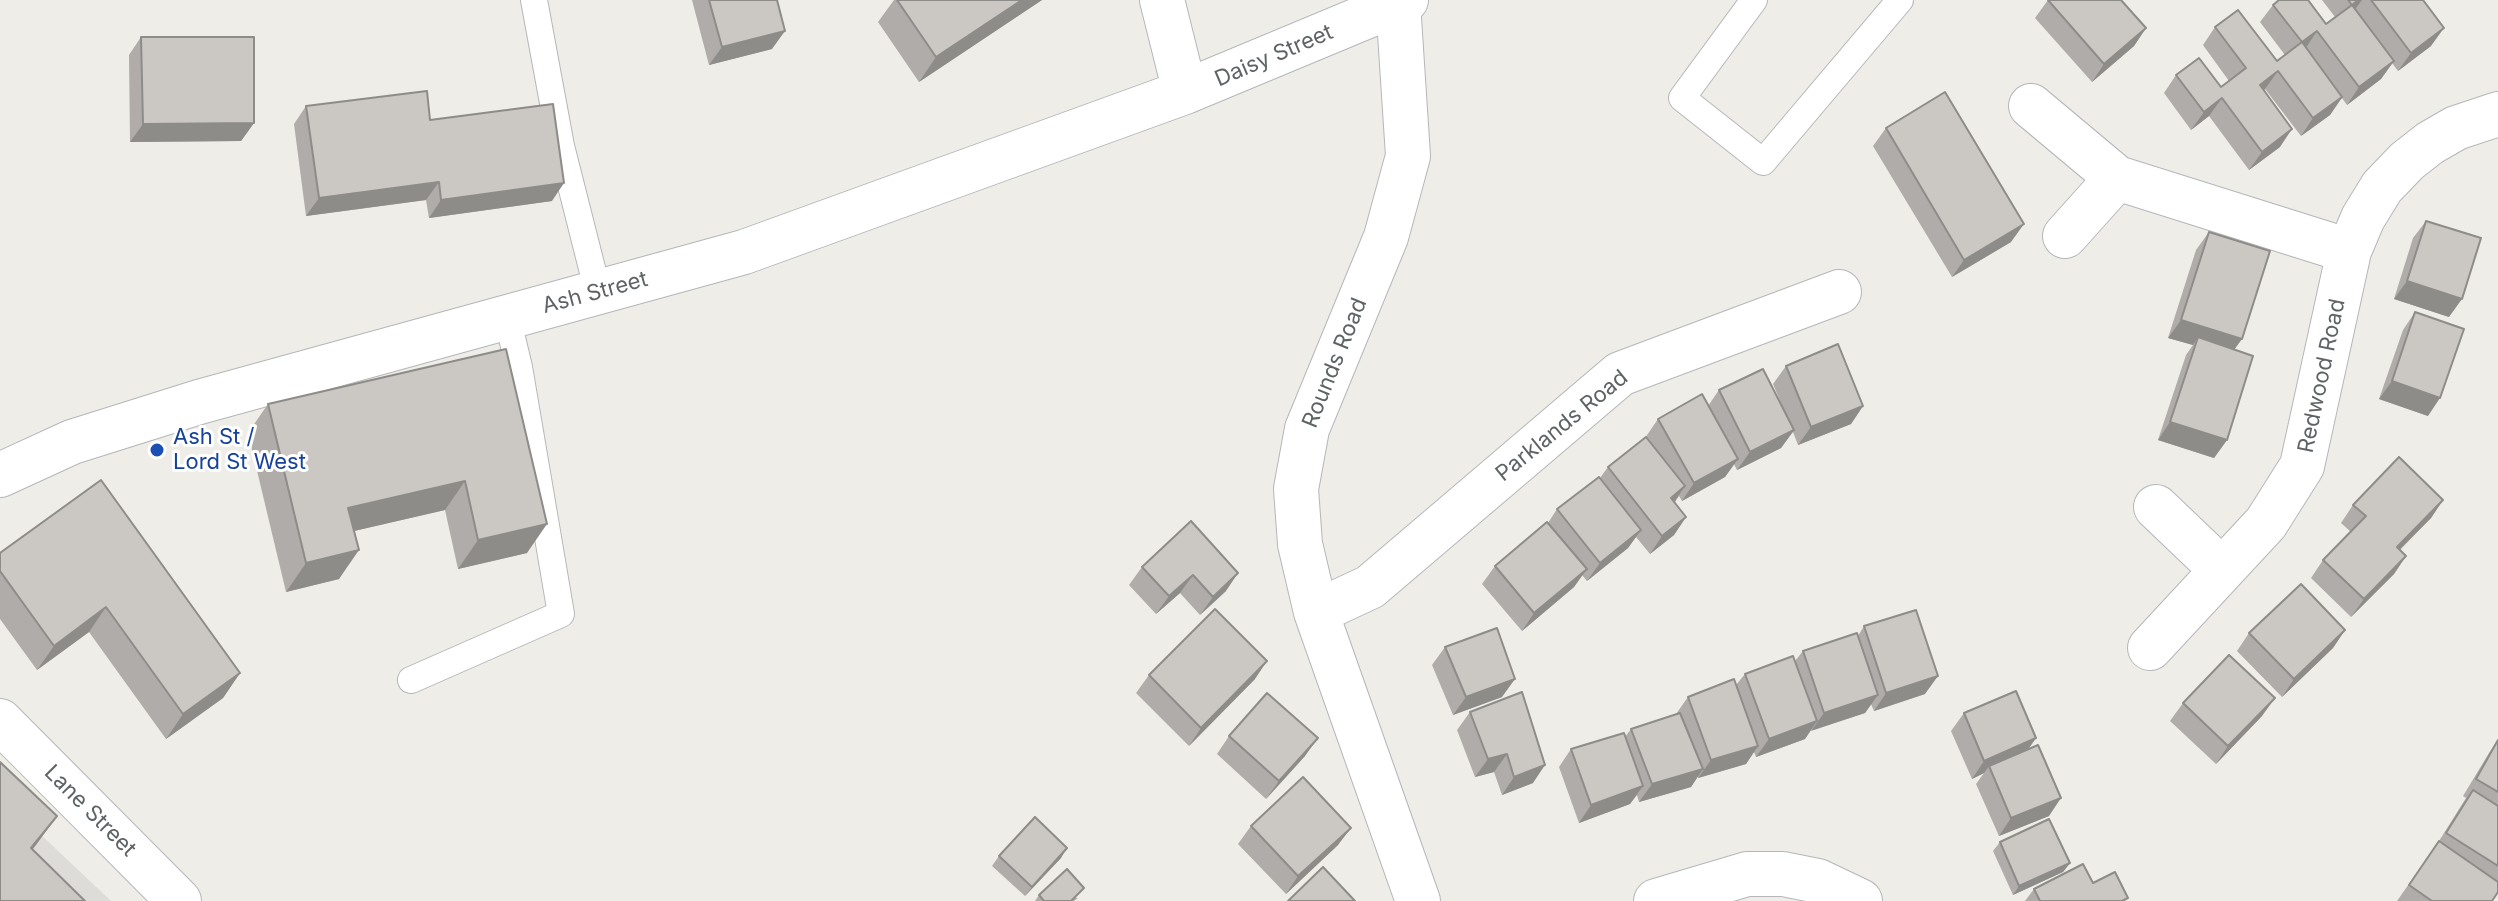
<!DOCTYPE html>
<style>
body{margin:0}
canvas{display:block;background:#efede7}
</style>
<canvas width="2498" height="901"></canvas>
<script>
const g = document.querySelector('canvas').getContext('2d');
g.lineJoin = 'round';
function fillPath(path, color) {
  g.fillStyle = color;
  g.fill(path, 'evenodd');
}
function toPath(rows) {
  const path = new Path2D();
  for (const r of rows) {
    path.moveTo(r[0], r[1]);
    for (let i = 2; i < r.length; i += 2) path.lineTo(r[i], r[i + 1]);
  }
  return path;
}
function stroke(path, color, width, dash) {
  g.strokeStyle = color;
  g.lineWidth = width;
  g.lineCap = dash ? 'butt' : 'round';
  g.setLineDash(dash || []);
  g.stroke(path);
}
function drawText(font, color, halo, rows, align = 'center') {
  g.font = font + ' Inter,sans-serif';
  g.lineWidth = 6;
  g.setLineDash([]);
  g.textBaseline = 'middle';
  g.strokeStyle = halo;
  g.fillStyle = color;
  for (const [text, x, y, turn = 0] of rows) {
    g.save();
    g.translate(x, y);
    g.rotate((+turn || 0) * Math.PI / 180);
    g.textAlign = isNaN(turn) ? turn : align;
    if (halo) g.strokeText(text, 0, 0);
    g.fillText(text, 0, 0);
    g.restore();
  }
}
fillPath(toPath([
 [0,796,111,901,0,901]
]), '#dedcd9');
const lane = toPath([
 [534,0,561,146,598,292],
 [1754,0,1682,98,1763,162,1900,0],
 [411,680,561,614,519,367,507,317]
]);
const street = toPath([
 [1398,3,1408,156,1386,237,1307,429,1296,489,1300,544,1316,612,1418,901],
 [2031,106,2117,178,2349,251],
 [2065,236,2117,178],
 [2156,507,2222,570],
 [1316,612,1370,587,1620,374,1839,292],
 [2150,648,2266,523,2302,466,2349,251,2363,218,2382,187,2407,161,2430,143,2456,128,2498,114],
 [0,721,179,901],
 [1656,901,1747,874,1783,874,1818,881,1860,901]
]);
const secondary = toPath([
 [1162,0,1185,92],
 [0,475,72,442,199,402,744,252,1185,92,1406,0]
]);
stroke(lane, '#b4b7ba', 28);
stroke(street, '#b4b7ba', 46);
stroke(secondary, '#b3b7ba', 46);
stroke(lane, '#fff', 26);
stroke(street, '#fff', 44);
stroke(secondary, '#fff', 44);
fillPath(toPath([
 [692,0,777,0,772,49,709,65],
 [894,0,1042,0,919,82,878,22],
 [2048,0,2146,28,2134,46,2092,82,2035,18],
 [2322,0,2423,0,2431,46,2398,71,2392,63,2381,79,2347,105,2342,98,2330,115,2301,136,2265,89,2264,91,2280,147,2249,170,2209,116,2191,130,2164,93,2176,75,2221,87,2229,81,2203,45,2215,27,2277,61,2285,55,2260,22,2273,5,2326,24,2335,17],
 [141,37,254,123,241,141,130,142,129,55],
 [306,106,430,120,552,201,429,218,426,200,306,216,294,124],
 [1886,128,2011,242,1952,277,1873,146],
 [2426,221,2449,317,2394,299,2413,238],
 [2209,232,2235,350,2227,440,2214,458,2158,440,2186,355,2193,345,2168,338,2196,250],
 [2415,312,2428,416,2379,399,2403,330],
 [506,349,527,553,458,569,445,510,354,531,339,579,286,592,248,433,268,404],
 [1786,366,1863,406,1851,424,1798,445,1793,432,1781,448,1737,470,1734,464,1725,477,1682,501,1679,496,1675,502,1686,517,1674,535,1650,554,1636,537,1628,548,1587,581,1582,575,1574,587,1522,631,1482,584,1495,566,1548,523,1557,509,1600,478,1608,467,1645,438,1658,419,1708,406,1719,390,1784,410,1773,384],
 [2443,500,2431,518,2400,550,2406,556,2394,574,2351,617,2311,578,2323,560,2351,532,2341,523,2353,505],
 [1191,521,1226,591,1200,615,1180,593,1156,614,1129,585,1142,567],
 [0,553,240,673,223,698,166,739,89,632,37,670,0,619],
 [1864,626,1925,694,1874,711,1871,704,1865,713,1811,730,1805,739,1756,757,1754,752,1746,764,1698,778,1698,776,1691,787,1639,802,1637,795,1630,804,1579,823,1559,767,1571,749,1625,737,1631,729,1676,714,1688,697,1736,685,1745,674,1795,661,1803,651,1858,636],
 [2345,630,2333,648,2282,697,2237,651,2249,633],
 [1445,647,1502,697,1453,715,1432,665],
 [1149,675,1255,679,1189,746,1136,693],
 [2183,703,2262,716,2216,764,2170,721],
 [1470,712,1533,783,1502,795,1494,772,1475,777,1457,730],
 [1964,713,2036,738,2028,750,2049,816,1999,836,1976,784,1984,773,1972,779,1951,731],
 [1229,736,1305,756,1266,799,1217,754],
 [2498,739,2498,892,2492,901,2397,901,2439,841,2466,798,2463,796,2489,753],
 [1251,826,1338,845,1286,894,1238,844],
 [2000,842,2070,863,2063,872,2013,895,1993,851],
 [999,856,1061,858,1025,896,992,866],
 [2093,883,2126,901,2025,901,2034,889],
 [1039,895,1078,898,1074,901,1035,901]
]), '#afaca9');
fillPath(toPath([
 [1022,0,1042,0,919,82,936,57],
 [2358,0,2362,0,2353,12,2352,5],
 [2146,28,2134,46,2092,82,2104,64],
 [2444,28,2431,46,2398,71,2411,53],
 [785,31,772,49,709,65,722,47],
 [2317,31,2305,49,2302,42],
 [2394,61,2381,79,2347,105,2359,87],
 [2278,71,2265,89,2247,103,2260,85],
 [2342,97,2330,115,2301,136,2313,118],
 [2222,98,2209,116,2191,130,2204,112],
 [254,123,241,141,130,142,143,124],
 [2292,129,2280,147,2249,170,2262,152],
 [439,182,426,200,306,216,319,198],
 [564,183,552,201,429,218,441,200],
 [2024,224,2011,242,1952,277,1964,260],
 [2407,281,2462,299,2449,317,2394,299],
 [2181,320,2242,339,2229,357,2198,337,2193,345,2168,338],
 [2392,381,2440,398,2428,416,2379,399],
 [1863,406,1851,424,1798,445,1811,427],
 [2170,422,2227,440,2214,458,2158,440],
 [1794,430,1781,448,1737,470,1750,452],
 [1738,459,1725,477,1682,501,1694,483],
 [465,481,445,510,328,537,348,508],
 [1685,486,1673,504,1671,498],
 [2443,500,2431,518,2384,565,2397,547],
 [1686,517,1674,535,1650,554,1662,536],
 [547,524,527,553,458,569,478,540],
 [1641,530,1628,548,1587,581,1600,563],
 [359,550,339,579,286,592,306,563],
 [2406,556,2394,574,2351,617,2364,599],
 [1587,569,1574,587,1522,631,1534,613],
 [1238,573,1226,591,1200,615,1213,597],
 [1193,575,1180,593,1156,614,1169,596],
 [106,607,89,632,37,670,54,646],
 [2345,630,2333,648,2282,697,2294,679],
 [1267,661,1255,679,1189,746,1201,728],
 [240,673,223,698,166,739,183,714],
 [1938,676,1925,694,1874,711,1886,693],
 [1515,679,1502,697,1453,715,1466,697],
 [1878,695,1865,713,1811,731,1824,713],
 [2275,698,2262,716,2216,764,2228,746],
 [1817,721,1805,739,1756,757,1769,739],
 [1318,738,1305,756,1266,799,1279,781],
 [2036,738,2023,756,1989,766,1984,773,1972,779,1984,761],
 [1758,746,1746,764,1698,778,1711,760],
 [1507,754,1494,772,1475,777,1488,759],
 [1545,765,1533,783,1502,795,1514,777],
 [1703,769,1691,787,1639,802,1652,784],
 [1643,786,1630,804,1579,823,1591,805],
 [2061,798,2049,816,1999,836,2011,818],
 [57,816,36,845,11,877,31,848],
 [1351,828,1338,845,1286,894,1298,876],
 [1067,848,1061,858,1025,896,1032,887],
 [2070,863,2063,872,2013,895,2019,886]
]), '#8e8c89');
const building = toPath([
 [709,0,777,0,785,31,722,47,709,0],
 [897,0,1022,0,936,57,897,0],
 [2048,0,2121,0,2146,28,2104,64,2048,0],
 [2279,0,2308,0,2326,24,2352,5,2348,0,2358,0,2352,5,2394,61,2359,87,2317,31,2302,42,2273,5,2279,0],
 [2371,0,2423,0,2444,28,2411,53,2371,0],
 [2238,10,2277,61,2302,42,2342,97,2313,118,2278,71,2260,85,2292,129,2262,152,2222,98,2204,112,2176,75,2199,58,2221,87,2246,68,2215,27,2238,10],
 [141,37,254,37,254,123,143,124,141,37],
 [427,91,430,120,553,104,564,183,441,200,439,182,319,198,306,106,427,91],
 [1945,92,2024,224,1964,260,1886,128,1945,92],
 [2426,221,2481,238,2462,299,2407,281,2426,221],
 [2209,232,2270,251,2242,339,2181,320,2209,232],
 [2415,312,2464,329,2440,398,2392,381,2415,312],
 [2198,337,2253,356,2227,440,2170,422,2198,337],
 [1838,344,1863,406,1811,427,1786,366,1838,344],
 [506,349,547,524,478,540,465,481,348,508,359,550,306,563,268,404,506,349],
 [1763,369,1794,430,1750,452,1719,390,1763,369],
 [1702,394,1738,459,1694,483,1658,419,1702,394],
 [1646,437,1685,486,1671,498,1686,517,1662,536,1608,467,1646,437],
 [2399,457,2443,500,2397,547,2406,556,2364,599,2323,560,2366,516,2353,505,2399,457],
 [1599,477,1641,530,1600,563,1557,509,1599,477],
 [101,480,240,673,183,714,106,607,54,646,0,571,0,553,101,480],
 [1191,521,1238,573,1213,597,1193,575,1169,596,1142,567,1191,521],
 [1547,522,1587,569,1534,613,1495,566,1547,522],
 [2301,584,2345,630,2294,679,2249,633,2301,584],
 [1215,609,1267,661,1201,728,1149,675,1215,609],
 [1916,610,1938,676,1886,693,1864,626,1916,610],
 [1497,628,1515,679,1466,697,1445,647,1497,628],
 [1857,633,1878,695,1824,713,1803,651,1857,633],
 [2229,655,2275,698,2228,746,2183,703,2229,655],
 [1793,656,1817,721,1769,739,1745,674,1793,656],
 [1734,679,1758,746,1711,760,1688,697,1734,679],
 [2016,691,2036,738,1984,761,1964,713,2016,691],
 [1522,692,1545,765,1514,777,1507,754,1488,759,1470,712,1522,692],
 [1267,693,1318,738,1279,781,1229,736,1267,693],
 [1680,713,1703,769,1652,784,1631,729,1680,713],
 [1624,733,1643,786,1591,805,1571,749,1624,733],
 [2498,740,2498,792,2476,779,2498,740],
 [2038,745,2061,798,2011,818,1989,766,2038,745],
 [0,762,57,816,31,848,85,901,0,901,0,762],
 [1303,777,1351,828,1298,876,1251,826,1303,777],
 [2473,790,2498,806,2498,866,2446,833,2473,790],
 [1035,817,1067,848,1032,887,999,856,1035,817],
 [2049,819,2070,863,2019,886,2000,842,2049,819],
 [2439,841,2498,882,2498,892,2492,901,2432,901,2409,885,2439,841],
 [2083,864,2093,883,2115,872,2128,898,2122,901,2040,901,2034,889,2083,864],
 [1323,867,1355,901,1288,901,1323,867],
 [1067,869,1084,888,1071,901,1044,901,1039,895,1067,869]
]);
fillPath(building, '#cbc8c4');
stroke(building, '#8e8c89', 2);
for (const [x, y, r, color] of [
 [157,450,8,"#1a4fb4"]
]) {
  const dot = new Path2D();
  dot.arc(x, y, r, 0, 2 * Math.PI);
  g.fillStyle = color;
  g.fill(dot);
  stroke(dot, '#fff', 3);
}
drawText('22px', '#5f6366', '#fff', [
 ["Daisy Street",1274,56,-23],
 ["Ash Street",595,293,-15],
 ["Rounds Road",1335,363,-68],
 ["Redwood Road",2322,376,-78],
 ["Parklands Road",1562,426,-39],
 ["Lane Street",90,811,45]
]);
drawText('22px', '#164399', '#fff', [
 ["Ash St /",173,437],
 ["Lord St West",173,462]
], 'left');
</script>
